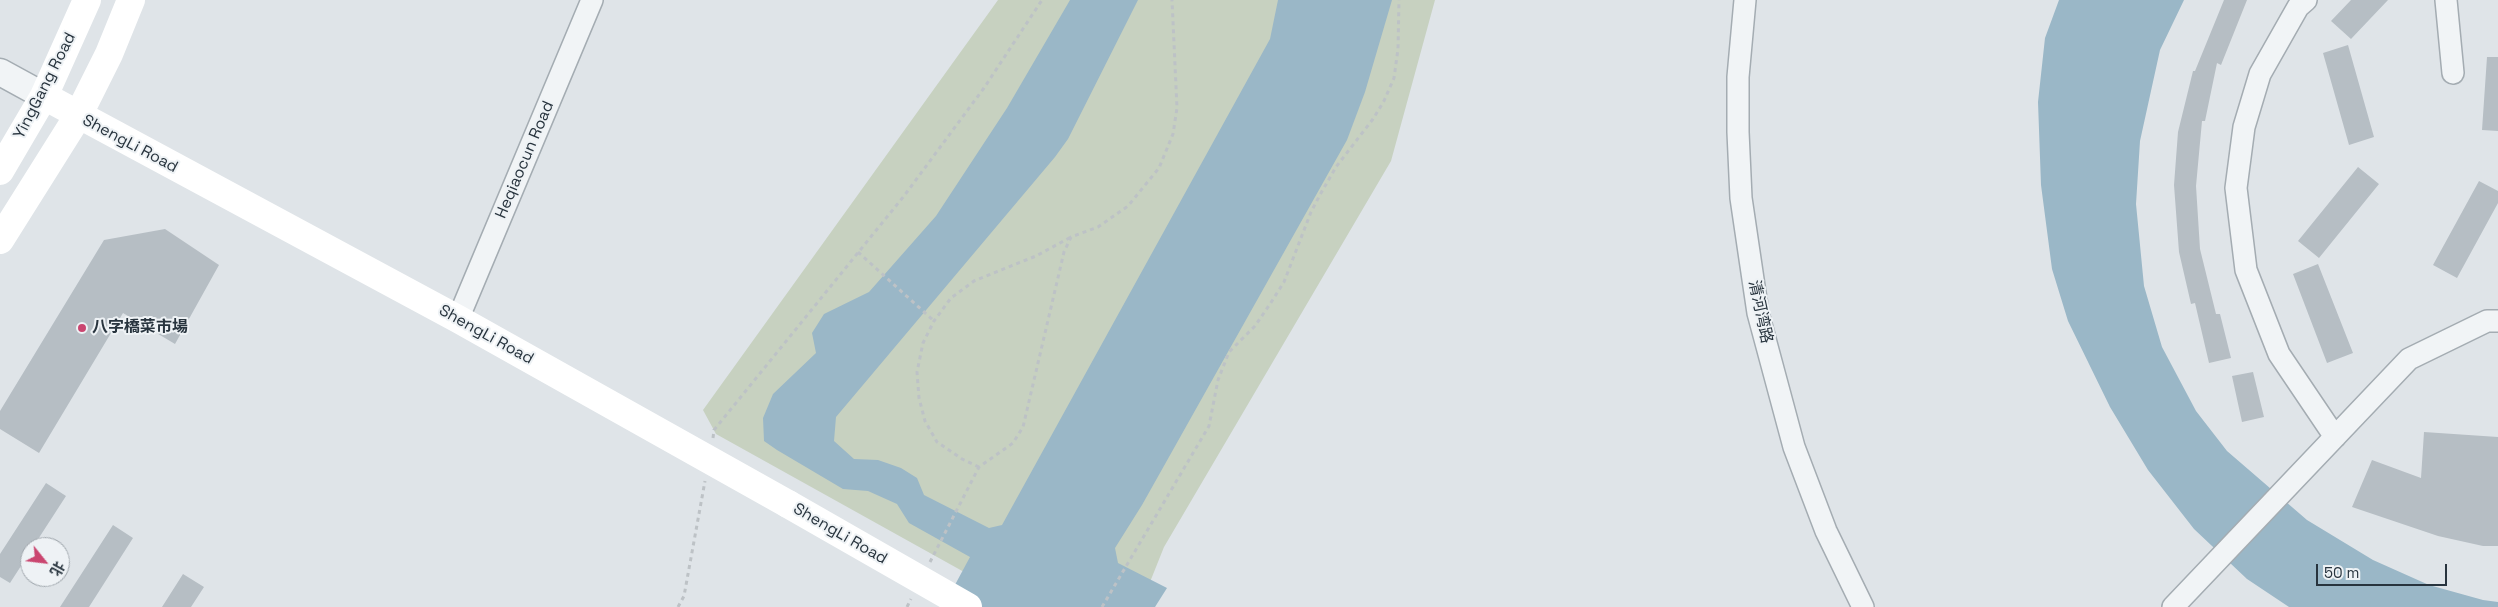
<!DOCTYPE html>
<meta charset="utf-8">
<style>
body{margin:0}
#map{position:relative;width:2498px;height:607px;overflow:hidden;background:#dfe4e8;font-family:"Space Grotesk","Noto Sans SC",sans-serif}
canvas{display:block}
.north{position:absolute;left:20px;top:537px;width:50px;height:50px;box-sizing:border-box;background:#eef2f5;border:1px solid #9fa6ac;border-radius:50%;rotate:119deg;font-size:14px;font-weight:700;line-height:20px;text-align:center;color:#28343e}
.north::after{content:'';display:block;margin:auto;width:18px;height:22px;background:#ca4670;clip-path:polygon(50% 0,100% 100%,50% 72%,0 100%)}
.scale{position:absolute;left:2316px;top:564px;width:131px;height:22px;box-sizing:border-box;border:2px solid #28343e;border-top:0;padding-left:6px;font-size:15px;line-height:18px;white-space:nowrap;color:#28343e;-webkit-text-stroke:4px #eef2f5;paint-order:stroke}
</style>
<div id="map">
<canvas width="2498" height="607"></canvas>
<div class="north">北</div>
<div class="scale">50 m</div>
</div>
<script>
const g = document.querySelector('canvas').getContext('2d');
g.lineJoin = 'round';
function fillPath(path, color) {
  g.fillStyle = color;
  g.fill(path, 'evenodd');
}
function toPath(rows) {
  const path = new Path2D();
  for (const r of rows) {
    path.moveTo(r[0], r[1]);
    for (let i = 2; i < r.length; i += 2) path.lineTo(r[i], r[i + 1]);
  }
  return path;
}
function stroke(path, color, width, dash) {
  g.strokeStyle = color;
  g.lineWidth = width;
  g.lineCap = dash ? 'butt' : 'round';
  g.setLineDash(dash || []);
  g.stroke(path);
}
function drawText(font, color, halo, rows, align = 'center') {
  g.font = font + ' "Space Grotesk","Noto Sans SC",sans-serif';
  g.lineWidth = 4;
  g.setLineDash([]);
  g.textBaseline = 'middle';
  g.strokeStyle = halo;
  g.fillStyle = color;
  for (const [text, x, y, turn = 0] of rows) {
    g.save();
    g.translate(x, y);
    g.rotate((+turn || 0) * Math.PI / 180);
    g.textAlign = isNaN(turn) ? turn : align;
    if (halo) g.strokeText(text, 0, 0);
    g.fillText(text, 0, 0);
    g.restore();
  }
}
fillPath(toPath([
 [998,0,1435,0,1391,161,1164,547,1140,607,1027,607,716,434,703,410]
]), '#c7d1c0');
fillPath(toPath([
 [1070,0,1138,0,1068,139,1055,157,836,417,834,441,854,459,878,460,901,468,917,478,924,495,989,528,1002,525,1270,39,1278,0,1392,0,1365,92,1347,140,1142,505,1115,548,1118,563,1167,588,1155,607,943,607,970,557,909,523,897,504,868,491,843,489,777,450,764,441,763,418,773,394,816,353,812,333,824,314,869,292,936,216,1007,108],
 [2059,0,2184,0,2160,50,2140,141,2136,204,2144,286,2162,347,2196,411,2227,451,2307,520,2373,560,2429,585,2483,600,2498,602,2498,607,2289,607,2247,579,2194,529,2148,470,2110,407,2068,321,2052,269,2041,185,2038,102,2045,38]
]), '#9ab7c7');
fillPath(toPath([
 [2224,0,2247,0,2221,65,2217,63,2205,121,2202,121,2196,186,2200,249,2216,314,2220,314,2231,358,2209,363,2195,303,2191,304,2179,252,2174,185,2178,132,2193,71,2195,71],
 [2351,0,2388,0,2351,39,2331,21],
 [2348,45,2374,137,2349,145,2323,53],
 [2487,57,2498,57,2498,131,2482,130],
 [2358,167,2379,184,2319,258,2298,241],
 [2479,181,2498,191,2498,203,2457,278,2433,265],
 [165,229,219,265,175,344,123,313,39,453,0,429,0,411,104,240],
 [2318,264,2353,353,2327,363,2293,274],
 [2253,372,2264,417,2242,422,2232,376],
 [2424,432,2498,437,2498,546,2483,546,2438,536,2352,507,2372,460,2421,478],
 [46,483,66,496,33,547,30,547,30,552,10,583,0,577,0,554],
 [113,525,133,538,89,607,60,607],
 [183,574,204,587,191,607,162,607]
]), '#b6bec4');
const minor = toPath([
 [1745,0,1738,77,1738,132,1741,198,1758,313,1794,447,1826,531,1863,607],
 [2306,0,2298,7,2260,74,2244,127,2236,188,2246,270,2279,354,2335,437],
 [2446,0,2453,73],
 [458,319,592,0],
 [2173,607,2409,359,2487,321,2498,321]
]);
const tertiary = toPath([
 [0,72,44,96]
]);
stroke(minor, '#a4acb2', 24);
stroke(tertiary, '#a4acb2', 29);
stroke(toPath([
 [858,252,934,321],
 [713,438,714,430,904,196,984,88,1042,0],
 [979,467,962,459,937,442,925,421,919,398,917,372,923,343,934,321,951,298,974,281,1036,256,1071,237],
 [930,562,979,467,1013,443,1023,427,1064,252,1071,237,1098,227,1128,206,1159,168,1173,134,1177,108,1172,0],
 [678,607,684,596,705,481],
 [907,607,911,599],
 [1102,607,1209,426,1218,380,1229,352,1255,326,1270,304,1284,282,1311,212,1321,193,1336,167,1373,119,1384,101,1394,78,1398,49,1399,0]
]), '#bdc2c6', 3, [4, 4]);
stroke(minor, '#f1f4f6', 21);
stroke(tertiary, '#f1f4f6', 26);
stroke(toPath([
 [44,96,458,319,788,504],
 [0,171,44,96,87,0],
 [0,240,78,116,109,54,131,0]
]), '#fff', 28);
stroke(toPath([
 [788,504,968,607]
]), '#fff', 28);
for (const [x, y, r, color] of [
 [82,328,5,"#ca4670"]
]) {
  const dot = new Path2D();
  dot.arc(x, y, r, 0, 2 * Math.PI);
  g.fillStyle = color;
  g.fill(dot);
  stroke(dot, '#eef2f5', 2);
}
drawText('16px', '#28343e', '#eef2f5', [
 ["YingGang Road",45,86,-63],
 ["ShengLi Road",130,144,28],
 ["Heqiaocun Road",525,160,-67],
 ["清河湾路",1760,312,78],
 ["ShengLi Road",486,335,29],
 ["ShengLi Road",840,534,30]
]);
drawText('bold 16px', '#28343e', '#eef2f5', [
 ["八字橋菜市場",92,328]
], 'left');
</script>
